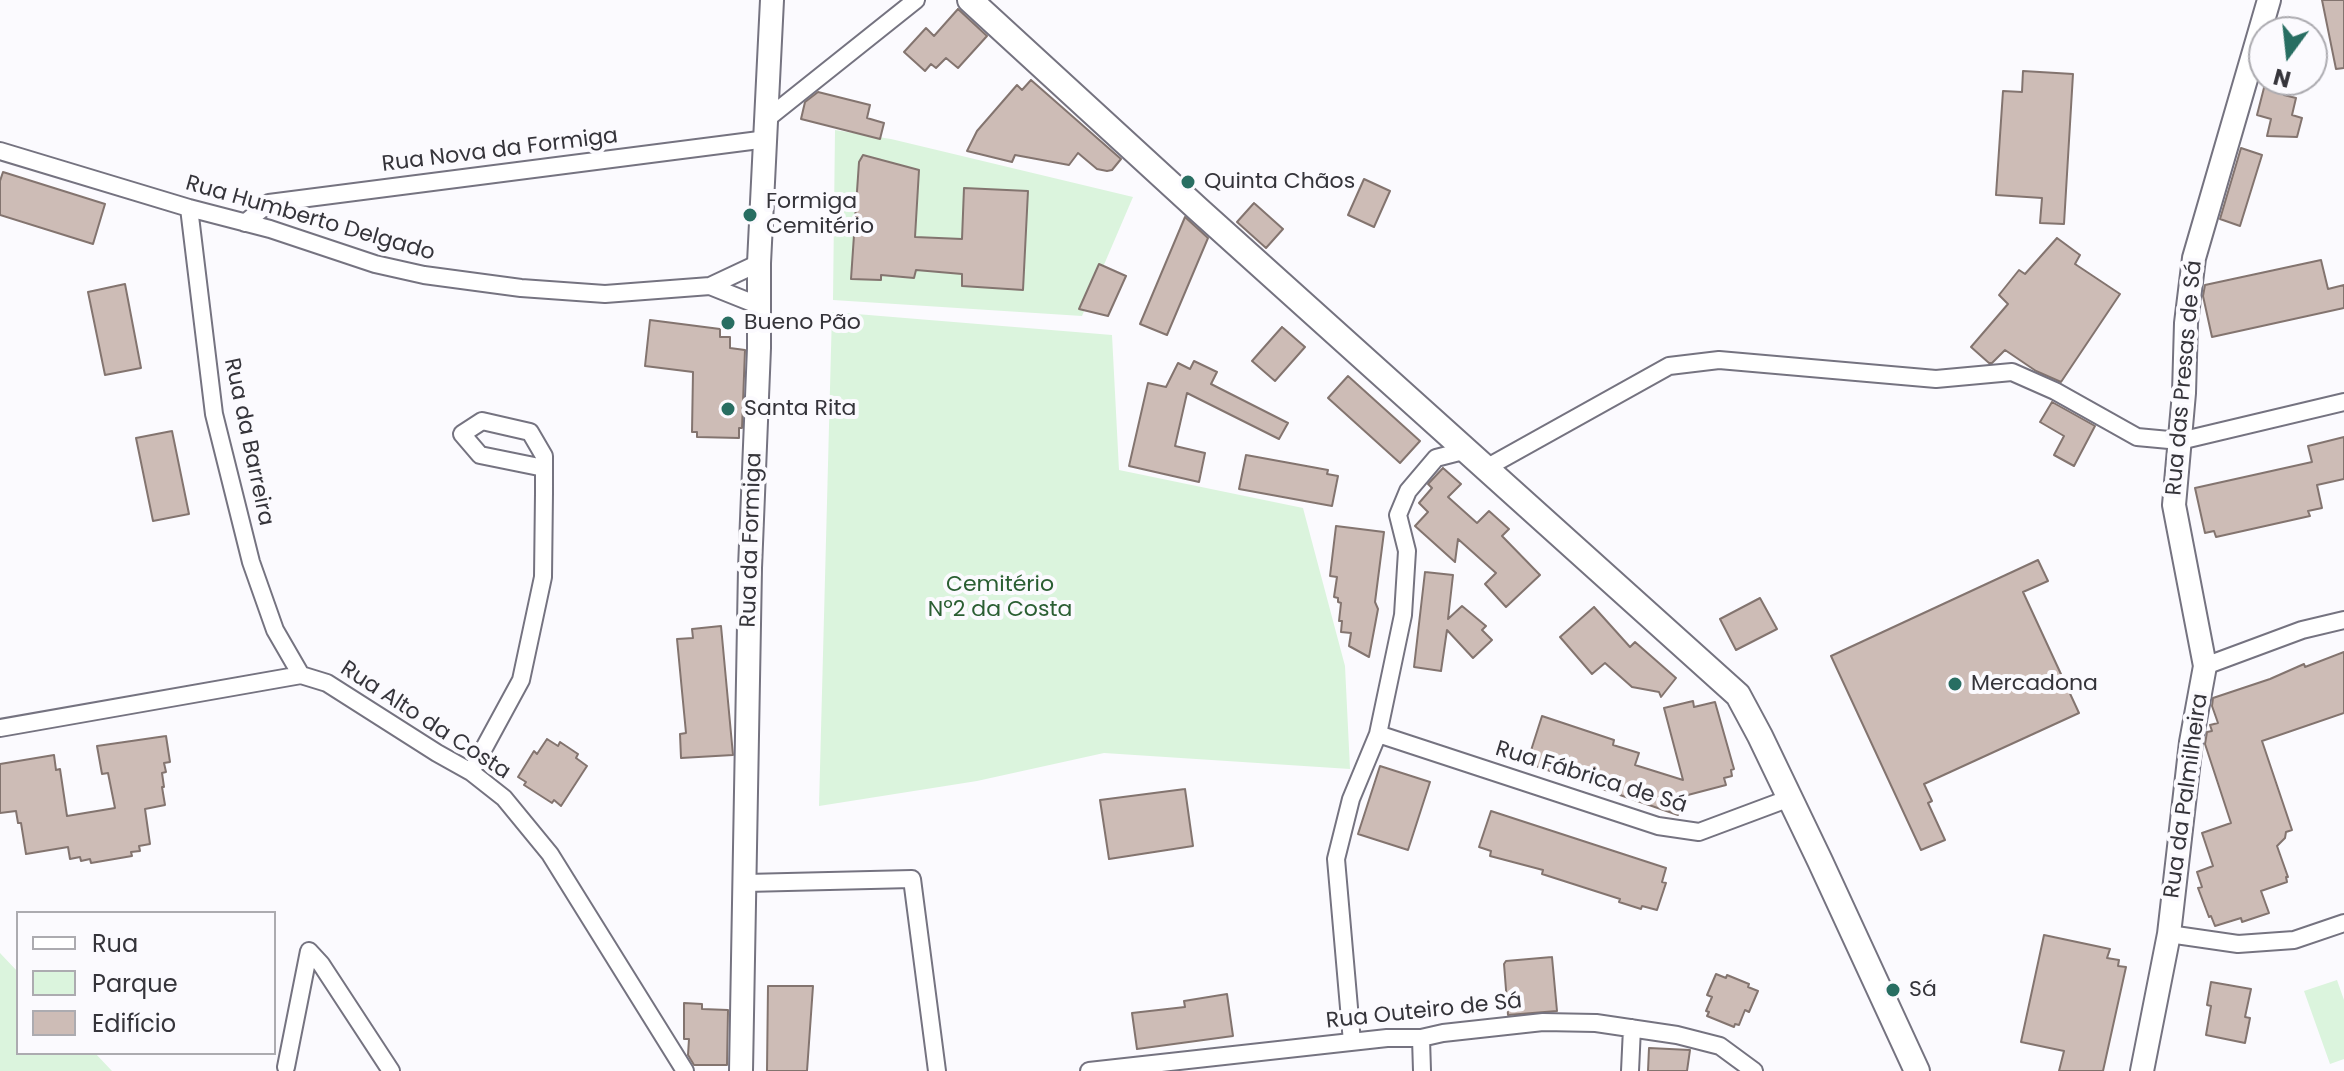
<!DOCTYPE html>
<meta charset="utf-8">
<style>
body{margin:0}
#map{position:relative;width:2344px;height:1071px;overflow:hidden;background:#fbfafe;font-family:Poppins,sans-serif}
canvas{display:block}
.legend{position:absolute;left:16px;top:911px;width:260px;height:144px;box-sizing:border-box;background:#fbfafe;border:2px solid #acabb0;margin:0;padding:10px 14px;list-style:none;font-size:24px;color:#35343a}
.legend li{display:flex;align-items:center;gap:16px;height:40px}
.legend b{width:40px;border:2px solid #acabb0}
.north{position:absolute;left:2248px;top:16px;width:80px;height:80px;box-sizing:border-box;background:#fbfafe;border:2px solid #acabb0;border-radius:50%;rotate:195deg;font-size:22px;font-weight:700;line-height:32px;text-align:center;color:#35343a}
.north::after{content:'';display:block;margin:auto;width:28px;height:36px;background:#286e62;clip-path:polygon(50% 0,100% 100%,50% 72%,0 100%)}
</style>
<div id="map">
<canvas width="2344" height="1071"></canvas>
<ul class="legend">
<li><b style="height:10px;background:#fff"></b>Rua</li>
<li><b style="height:22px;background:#dbf4dd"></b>Parque</li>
<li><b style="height:22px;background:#cdbcb6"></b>Edifício</li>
</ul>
<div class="north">N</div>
</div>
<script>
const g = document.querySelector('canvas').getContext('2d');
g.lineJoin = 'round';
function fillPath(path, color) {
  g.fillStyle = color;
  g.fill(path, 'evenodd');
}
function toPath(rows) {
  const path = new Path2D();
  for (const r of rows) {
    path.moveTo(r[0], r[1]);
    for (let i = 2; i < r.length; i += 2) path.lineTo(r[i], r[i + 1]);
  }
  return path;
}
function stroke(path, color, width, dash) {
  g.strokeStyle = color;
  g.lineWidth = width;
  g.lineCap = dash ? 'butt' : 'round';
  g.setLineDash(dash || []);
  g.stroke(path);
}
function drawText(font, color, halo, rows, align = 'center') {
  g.font = font + ' Poppins,sans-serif';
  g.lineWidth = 8;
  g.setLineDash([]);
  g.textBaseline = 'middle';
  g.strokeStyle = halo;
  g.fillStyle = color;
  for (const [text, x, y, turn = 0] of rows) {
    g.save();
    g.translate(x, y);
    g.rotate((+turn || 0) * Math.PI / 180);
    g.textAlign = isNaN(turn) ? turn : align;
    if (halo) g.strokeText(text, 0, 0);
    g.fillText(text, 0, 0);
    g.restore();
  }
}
fillPath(toPath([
 [835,130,891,139,1133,197,1082,316,833,300],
 [832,312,1112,335,1119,470,1303,508,1345,666,1350,769,1104,753,977,781,819,806],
 [0,953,18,972,18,1053,95,1053,112,1071,0,1071],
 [2337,980,2344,1000,2344,1059,2330,1064,2304,991]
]), '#dbf4dd');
const building = toPath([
 [2322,0,2344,0,2344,68,2336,69,2322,0],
 [958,9,987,36,958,68,946,58,936,68,931,64,925,71,904,52,926,28,934,36,958,9],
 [2023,71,2073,74,2064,224,2040,223,2042,198,1996,195,2003,91,2022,92,2023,71],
 [1031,80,1121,159,1112,170,1107,171,1097,169,1078,153,1069,165,1015,155,1012,162,967,151,977,131,1017,85,1022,90,1031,80],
 [2266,80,2288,80,2284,95,2296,98,2292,115,2302,118,2297,137,2267,136,2271,119,2257,115,2266,80],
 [818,92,870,105,867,118,884,123,880,139,801,119,805,102,818,92],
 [2241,148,2262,155,2240,226,2220,219,2241,148],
 [863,155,919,170,915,237,962,239,964,188,1028,191,1023,290,962,286,962,274,916,270,914,278,881,275,881,280,851,279,859,162,863,155],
 [3,172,105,204,93,244,0,215,0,181,3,172],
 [1364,179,1390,191,1374,227,1348,215,1364,179],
 [1254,203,1283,229,1266,248,1237,222,1254,203],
 [1185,217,1208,238,1167,335,1140,324,1185,217],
 [2057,238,2080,255,2075,264,2120,294,2061,382,2036,371,2005,350,1992,363,1989,363,1971,347,2008,304,1999,295,2019,270,2025,274,2057,238],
 [2321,260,2328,289,2344,285,2344,308,2212,337,2203,296,2205,285,2321,260],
 [1099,264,1126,276,1108,316,1079,309,1099,264],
 [125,284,141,368,105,375,88,292,125,284],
 [650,320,720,329,720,337,730,337,730,348,745,350,742,428,739,428,739,438,697,437,697,432,692,432,693,372,645,366,650,320],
 [1282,327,1305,347,1275,381,1252,361,1282,327],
 [1194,361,1217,372,1211,384,1288,423,1279,439,1187,393,1175,446,1205,453,1199,482,1129,466,1148,383,1166,387,1178,363,1190,369,1194,361],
 [1348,376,1420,441,1400,463,1328,398,1348,376],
 [2052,402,2095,426,2074,466,2054,455,2064,436,2040,422,2052,402],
 [172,431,189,514,153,521,136,438,172,431],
 [2344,437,2344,479,2317,485,2322,508,2308,511,2310,516,2216,537,2214,531,2205,533,2195,488,2312,462,2308,446,2344,437],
 [1246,455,1328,470,1327,474,1338,476,1332,506,1239,489,1246,455],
 [1443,468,1461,484,1448,497,1477,523,1489,511,1509,529,1502,536,1540,575,1506,607,1485,584,1496,573,1458,539,1455,562,1415,526,1428,512,1419,503,1432,488,1428,484,1443,468],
 [1336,526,1384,532,1375,602,1378,609,1369,657,1349,646,1351,633,1341,632,1342,621,1339,621,1341,603,1338,602,1338,598,1334,597,1337,577,1330,576,1336,526],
 [2038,560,2048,581,2023,592,2079,713,1924,784,1932,801,1928,803,1945,840,1921,850,1831,656,2038,560],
 [1425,572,1453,575,1448,619,1462,606,1486,626,1482,630,1492,640,1473,658,1447,630,1441,671,1414,667,1425,572],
 [1760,598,1777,629,1736,650,1720,619,1760,598],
 [1594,607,1630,647,1635,642,1676,678,1661,697,1659,692,1632,687,1605,663,1592,674,1560,637,1594,607],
 [721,626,733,755,681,758,680,734,686,733,677,639,693,638,692,629,721,626],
 [2344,652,2344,713,2262,741,2292,830,2286,832,2285,838,2277,846,2288,877,2286,877,2287,882,2261,891,2269,913,2242,922,2241,918,2215,926,2211,916,2209,917,2198,888,2202,887,2197,872,2213,866,2202,833,2231,823,2205,744,2207,732,2212,731,2210,725,2218,723,2212,706,2213,698,2270,679,2304,664,2305,667,2344,652],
 [1693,701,1694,707,1715,702,1734,769,1731,770,1732,776,1724,778,1726,785,1684,796,1678,815,1527,763,1542,716,1614,740,1613,745,1639,753,1635,765,1683,780,1664,708,1693,701],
 [166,736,170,762,164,763,166,772,162,773,164,787,162,787,165,805,145,809,150,844,139,846,140,851,131,852,132,856,91,863,90,859,81,861,80,857,70,859,68,847,26,854,21,823,18,823,16,811,0,813,0,764,54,755,56,770,60,769,67,816,115,808,108,773,102,774,97,746,166,736],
 [547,739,558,746,560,742,578,754,576,758,587,766,561,806,554,800,552,803,524,785,526,782,518,777,534,751,537,754,547,739],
 [1380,766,1430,782,1408,850,1358,834,1380,766],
 [1185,789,1193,846,1109,859,1100,800,1185,789],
 [1491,811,1666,868,1662,882,1666,883,1657,910,1642,906,1641,909,1619,902,1620,899,1542,874,1543,870,1490,856,1491,851,1479,847,1491,811],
 [2044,935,2110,949,2107,958,2119,960,2118,966,2126,967,2103,1071,2059,1071,2064,1051,2021,1042,2044,935],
 [1552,957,1557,1011,1508,1015,1504,964,1506,961,1552,957],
 [1716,974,1726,978,1727,975,1749,984,1748,987,1758,991,1749,1012,1745,1010,1739,1025,1735,1024,1734,1027,1707,1016,1709,1012,1706,1011,1712,997,1707,995,1716,974],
 [2211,982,2251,989,2245,1017,2250,1018,2245,1043,2206,1035,2211,1006,2207,1005,2211,982],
 [768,986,813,986,807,1071,767,1071,768,986],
 [1227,994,1233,1036,1137,1049,1132,1013,1185,1007,1184,1001,1227,994],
 [684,1003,702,1004,702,1009,728,1010,727,1065,694,1065,688,1055,689,1039,684,1039,684,1003],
 [1649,1048,1690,1050,1687,1071,1648,1071,1649,1048]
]);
fillPath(building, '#cdbcb6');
stroke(building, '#83746f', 2);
const minor = toPath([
 [768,118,916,0],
 [0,151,189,208,270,229,375,264,424,275,521,288,605,294,710,286,759,263],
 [189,208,214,414,251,562,275,630,301,675],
 [245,223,269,203,767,139],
 [710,286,760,306],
 [1486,468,1669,366,1719,360,1936,379,2012,372,2055,391,2137,437,2180,441,2344,402],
 [2205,666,2302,630,2344,620],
 [0,728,301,675,327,683,437,753,471,772,504,798,550,854,685,1071],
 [1378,734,1658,826,1699,832,1790,798],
 [471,772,521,680,543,577,544,493,544,456,530,432,482,421,462,434,480,455,544,468],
 [746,883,912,879,937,1071],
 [2169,934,2238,944,2294,940,2344,923],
 [1421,1038,1422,1071],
 [1352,1042,1336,859,1351,799,1378,734,1403,615,1407,551,1398,515,1408,491,1436,458,1467,450],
 [286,1067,309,951,321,964,391,1071],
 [1089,1071,1387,1038,1421,1038,1443,1033,1543,1022,1596,1023,1677,1035,1720,1046,1754,1071],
 [1630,1071,1632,1028]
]);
const tertiary = toPath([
 [741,1071,750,568,759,348,759,263,772,0],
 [2142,1071,2169,934,2191,742,2205,666,2174,505,2184,393,2186,323,2194,258,2269,0]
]);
const secondary = toPath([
 [970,0,1199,210,1738,695,1760,736,1820,861,1917,1071]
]);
stroke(minor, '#757380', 20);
stroke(tertiary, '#757380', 26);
stroke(secondary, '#757380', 28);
stroke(minor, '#fff', 16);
stroke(tertiary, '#fff', 22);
stroke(secondary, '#fff', 24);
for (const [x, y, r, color] of [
 [1188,182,8,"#286e62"],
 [750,215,8,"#286e62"],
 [728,323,8,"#286e62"],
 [728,409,8,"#286e62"],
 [1955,684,8,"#286e62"],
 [1893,990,8,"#286e62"]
]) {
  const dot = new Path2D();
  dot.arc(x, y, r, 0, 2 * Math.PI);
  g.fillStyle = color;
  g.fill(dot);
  stroke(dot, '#fbfafe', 3);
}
drawText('22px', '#35343a', '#fbfafe', [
 ["Rua Nova da Formiga",500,151,-7],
 ["Rua Humberto Delgado",310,219,16],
 ["Rua das Presas de Sá",2185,378,-85],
 ["Rua da Barreira",248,442,78],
 ["Rua da Formiga",752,540,-88],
 ["Rua Alto da Costa",425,721,33],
 ["Rua Fábrica de Sá",1591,778,17],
 ["Rua da Palmilheira",2187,796,-82],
 ["Rua Outeiro de Sá",1424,1012,-6]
]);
drawText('22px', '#35343a', '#fbfafe', [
 ["Quinta Chãos",1204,182],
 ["Formiga",766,202],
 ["Cemitério",766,227],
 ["Bueno Pão",744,323],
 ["Santa Rita",744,409],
 ["Mercadona",1971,684],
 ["Sá",1909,990]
], 'left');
drawText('22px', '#2a5e32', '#fbfafe', [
 ["Cemitério",1000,585],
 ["Nº2 da Costa",1000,610]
]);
</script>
